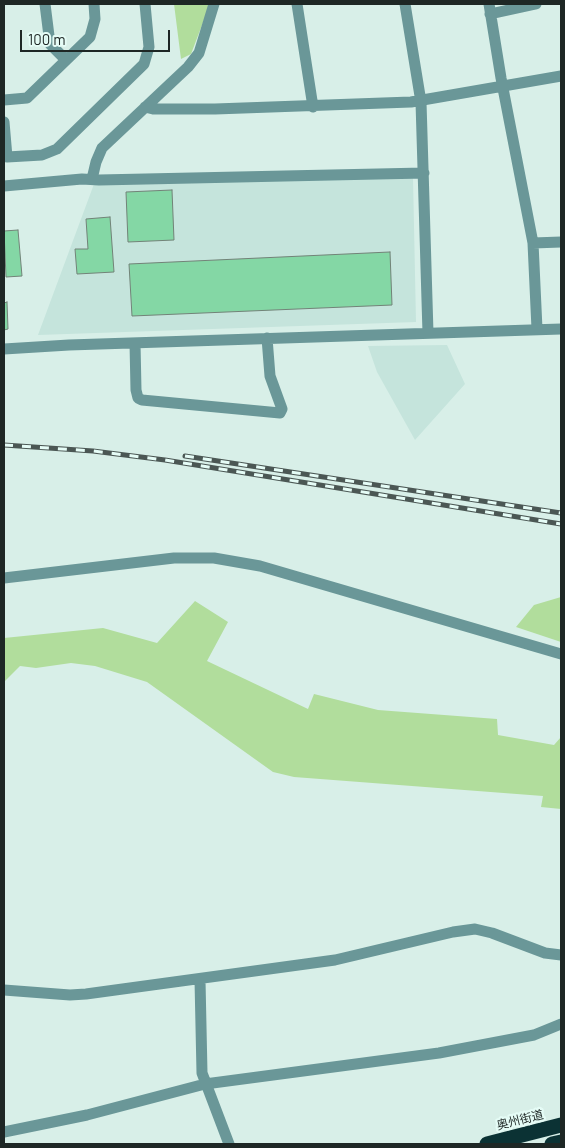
<!DOCTYPE html>
<meta charset="utf-8">
<style>
body{margin:0}
#map{position:relative;width:565px;height:1148px;overflow:hidden;background:#d8efe8;font-family:Barlow,sans-serif}
canvas{display:block}
.frame{position:absolute;inset:0;border:5px solid #1e2725;pointer-events:none}
.scale{position:absolute;left:20px;top:30px;width:150px;height:22px;box-sizing:border-box;border:2px solid #1e2725;border-top:0;padding-left:6px;font-size:15px;line-height:18px;white-space:nowrap;color:#1e2725;-webkit-text-stroke:4px #e5fcf6;paint-order:stroke}
</style>
<div id="map">
<canvas width="565" height="1148"></canvas>
<div class="frame"></div>
<div class="scale">100 m</div>
</div>
<script>
const g = document.querySelector('canvas').getContext('2d');
g.lineJoin = 'round';
function fillPath(path, color) {
  g.fillStyle = color;
  g.fill(path, 'evenodd');
}
function toPath(rows) {
  const path = new Path2D();
  for (const r of rows) {
    path.moveTo(r[0], r[1]);
    for (let i = 2; i < r.length; i += 2) path.lineTo(r[i], r[i + 1]);
  }
  return path;
}
function stroke(path, color, width, dash) {
  g.strokeStyle = color;
  g.lineWidth = width;
  g.lineCap = dash ? 'butt' : 'round';
  g.setLineDash(dash || []);
  g.stroke(path);
}
function drawText(font, color, halo, rows, align = 'center') {
  g.font = font + ' Barlow,"Noto Sans JP",sans-serif';
  g.lineWidth = 4.5;
  g.setLineDash([]);
  g.textBaseline = 'middle';
  g.strokeStyle = halo;
  g.fillStyle = color;
  for (const [text, x, y, turn = 0] of rows) {
    g.save();
    g.translate(x, y);
    g.rotate((+turn || 0) * Math.PI / 180);
    g.textAlign = isNaN(turn) ? turn : align;
    if (halo) g.strokeText(text, 0, 0);
    g.fillText(text, 0, 0);
    g.restore();
  }
}
fillPath(toPath([
 [413,178,416,322,38,335,94,184],
 [447,345,465,384,415,440,377,372,368,346]
]), '#c5e4dc');
fillPath(toPath([
 [174,4,210,4,191,54,181,59],
 [561,597,561,642,516,627,534,605],
 [195,601,228,622,207,661,308,709,314,694,378,710,497,719,498,735,554,745,561,737,561,809,541,807,543,796,294,777,273,772,147,682,95,666,71,663,36,668,20,666,4,682,4,638,103,628,157,643]
]), '#b1dd9c');
const building = toPath([
 [172,190,174,240,128,242,126,192,172,190],
 [110,217,114,272,77,274,75,249,88,249,86,219,110,217],
 [18,230,22,276,6,277,4,231,18,230],
 [390,252,392,305,132,316,129,264,390,252],
 [7,302,8,329,4,330,4,303,7,302]
]);
fillPath(building, '#84d7a5');
stroke(building, '#728378', 1);
stroke(toPath([
 [45,4,50,44,66,60],
 [297,4,313,107],
 [405,4,421,102,428,333],
 [489,4,501,78,533,243,537,329],
 [490,14,536,4],
 [4,100,27,98,90,37,95,19,94,4],
 [145,107,153,109,215,109,411,102,561,76],
 [4,122,7,157,42,155,57,149,144,64,149,47,145,4],
 [92,179,96,162,102,148,188,67,199,53,214,4],
 [4,186,82,179,99,180,424,173],
 [533,243,561,242],
 [135,343,136,390,138,398,142,400,280,413,282,409,270,376,267,338],
 [4,349,69,345,561,329],
 [4,578,174,558,214,558,260,566,561,654],
 [200,980,202,1073,229,1144],
 [4,990,70,995,86,994,335,960,453,932,475,929,492,933,545,953,561,955],
 [4,1132,87,1115,205,1084,439,1053,534,1035,561,1024]
]), '#6a9798', 11);
stroke(toPath([
 [487,1144,561,1125],
 [552,1144,561,1142]
]), '#0b3234', 15);
const rail = toPath([
 [4,445,93,451,165,460,561,524],
 [185,456,561,513]
]);
stroke(rail, '#4b5754', 5);
stroke(rail, '#e5fcf6', 3, [9]);
drawText('12px', '#1e2725', '#e5fcf6', [
 ["奥州街道",520,1120,-14]
]);
</script>
